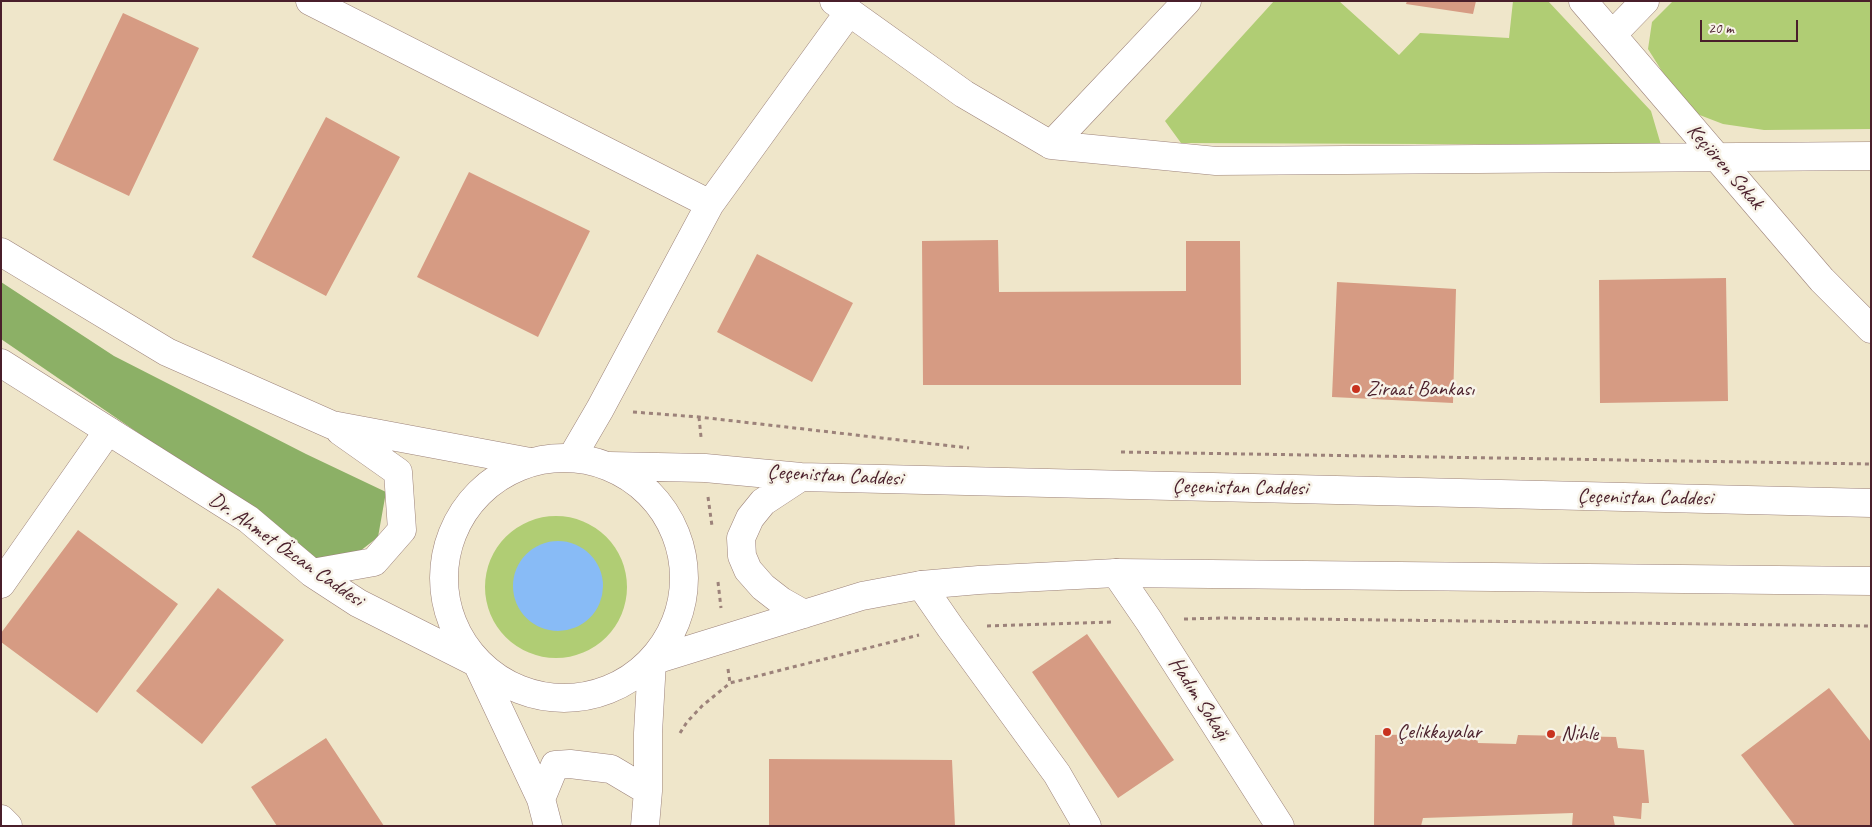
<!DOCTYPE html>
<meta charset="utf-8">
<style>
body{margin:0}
#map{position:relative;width:1872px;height:827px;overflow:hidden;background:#efe6ca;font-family:Caveat,sans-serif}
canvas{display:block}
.frame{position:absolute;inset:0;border:2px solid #4a1f2b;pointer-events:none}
.scale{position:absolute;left:1700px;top:20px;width:98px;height:22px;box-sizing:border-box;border:2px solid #4a1f2b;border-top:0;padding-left:6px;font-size:15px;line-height:18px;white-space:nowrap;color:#4a1f2b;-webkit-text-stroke:4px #f7f3e8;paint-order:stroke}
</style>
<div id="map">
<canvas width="1872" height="827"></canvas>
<div class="frame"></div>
<div class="scale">20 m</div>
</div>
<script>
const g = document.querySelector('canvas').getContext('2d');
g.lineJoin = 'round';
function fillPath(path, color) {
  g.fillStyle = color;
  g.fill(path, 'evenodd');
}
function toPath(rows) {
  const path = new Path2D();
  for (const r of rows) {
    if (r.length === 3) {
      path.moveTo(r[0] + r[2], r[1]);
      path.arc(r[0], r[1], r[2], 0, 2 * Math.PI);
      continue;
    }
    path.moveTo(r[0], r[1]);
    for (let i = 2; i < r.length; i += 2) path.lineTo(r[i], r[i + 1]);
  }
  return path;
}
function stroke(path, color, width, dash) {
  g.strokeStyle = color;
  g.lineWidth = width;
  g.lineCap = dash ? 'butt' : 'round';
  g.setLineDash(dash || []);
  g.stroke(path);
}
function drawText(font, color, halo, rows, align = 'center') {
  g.font = font + ' Caveat,sans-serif';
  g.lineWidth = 5;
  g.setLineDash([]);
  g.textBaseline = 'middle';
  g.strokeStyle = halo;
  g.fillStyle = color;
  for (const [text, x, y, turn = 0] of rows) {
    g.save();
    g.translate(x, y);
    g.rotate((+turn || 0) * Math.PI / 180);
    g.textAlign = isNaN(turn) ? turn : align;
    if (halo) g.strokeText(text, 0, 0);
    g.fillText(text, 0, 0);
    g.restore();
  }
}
fillPath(toPath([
 [1274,1,1339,1,1399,55,1420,33,1509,38,1513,1,1548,1,1651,111,1661,145,1181,143,1165,121],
 [1673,1,1871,1,1871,129,1764,130,1723,124,1697,114,1665,76,1648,49,1652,22],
 [556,587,71]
]), '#b0cd74');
fillPath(toPath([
 [1,282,114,356,306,454,386,492,378,537,355,555,316,567,223,491,1,339]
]), '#8cb066');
fillPath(toPath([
 [558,586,45]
]), '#88bbf6');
fillPath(toPath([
 [1407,1,1476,1,1473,14,1406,4],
 [123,13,199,48,129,196,53,160],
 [326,117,400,157,326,296,252,257],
 [469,172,590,231,538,337,417,277],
 [998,240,999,292,1186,291,1186,241,1240,241,1241,385,923,385,922,241],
 [757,254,853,303,812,382,717,332],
 [1726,278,1728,401,1600,403,1599,280],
 [1337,282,1456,289,1453,403,1332,397],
 [78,530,178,604,97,713,1,642,1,633],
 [218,588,284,640,202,744,136,691],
 [1087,634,1174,760,1118,798,1032,672],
 [1829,688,1871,742,1871,824,1869,826,1795,826,1741,755],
 [1476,734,1478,743,1516,744,1518,735,1616,737,1618,748,1644,750,1649,803,1642,803,1641,819,1613,816,1615,826,1572,826,1573,813,1423,818,1421,826,1374,825,1375,735],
 [326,738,384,826,277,826,251,787],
 [769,759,952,760,955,826,769,826]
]), '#d69b83');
const street = toPath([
 [310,1,710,204],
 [834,1,964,94,1051,145,1216,161,1871,156],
 [1583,1,1822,280,1871,329],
 [1612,35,1645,1],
 [1051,145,1187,1],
 [572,457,600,409,710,204,849,12],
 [1116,573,1149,621,1280,826],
 [1,584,108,431],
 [921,585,950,627,1057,774,1087,826],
 [1,819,8,826]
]);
const primary = toPath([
 [1,252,167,352,332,425,530,462],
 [1,363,248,519,312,573,358,603,477,663,541,799,548,826],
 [564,578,120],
 [609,466,705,468,801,477,1871,503],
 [801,477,763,502,750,518,741,538,742,556,748,570,763,587,781,601,804,614],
 [312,573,374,562,402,530,398,472,340,431],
 [652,661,862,596,921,585,979,580,1116,573,1871,581],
 [541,799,555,765,570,764,611,769,648,791],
 [645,826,648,791,648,733,652,661]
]);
stroke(street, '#9c827a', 29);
stroke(primary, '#9c827a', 29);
stroke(toPath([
 [633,412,699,417,969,448],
 [699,417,701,437],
 [1121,452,1871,464],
 [708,497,712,526],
 [718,582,721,608],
 [1184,619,1224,618,1871,626],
 [987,626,1113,622],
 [728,669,730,683],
 [680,733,687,722,702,706,730,683,919,635]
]), '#9c827a', 3, [4, 4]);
stroke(street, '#fff', 28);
stroke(primary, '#fff', 28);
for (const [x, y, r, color] of [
 [1356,389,5,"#c8321e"],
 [1387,732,5,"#c8321e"],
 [1551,734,5,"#c8321e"]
]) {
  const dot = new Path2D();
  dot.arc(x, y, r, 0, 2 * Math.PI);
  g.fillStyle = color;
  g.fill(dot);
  stroke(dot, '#f7f3e8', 2);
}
drawText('21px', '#4a1f2b', '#f7f3e8', [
 ["Keçiören Sokak",1725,167,49],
 ["Çeçenistan Caddesi",835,476,3],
 ["Çeçenistan Caddesi",1240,488,1],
 ["Çeçenistan Caddesi",1645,498,1],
 ["Dr. Ahmet Özcan Caddesi",286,550,35],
 ["Hadım Sokağı",1199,699,57]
]);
drawText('21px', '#4a1f2b', '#f7f3e8', [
 ["Ziraat Bankası",1366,389],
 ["Çelikkayalar",1397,732],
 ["Nihle",1561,734]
], 'left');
</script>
